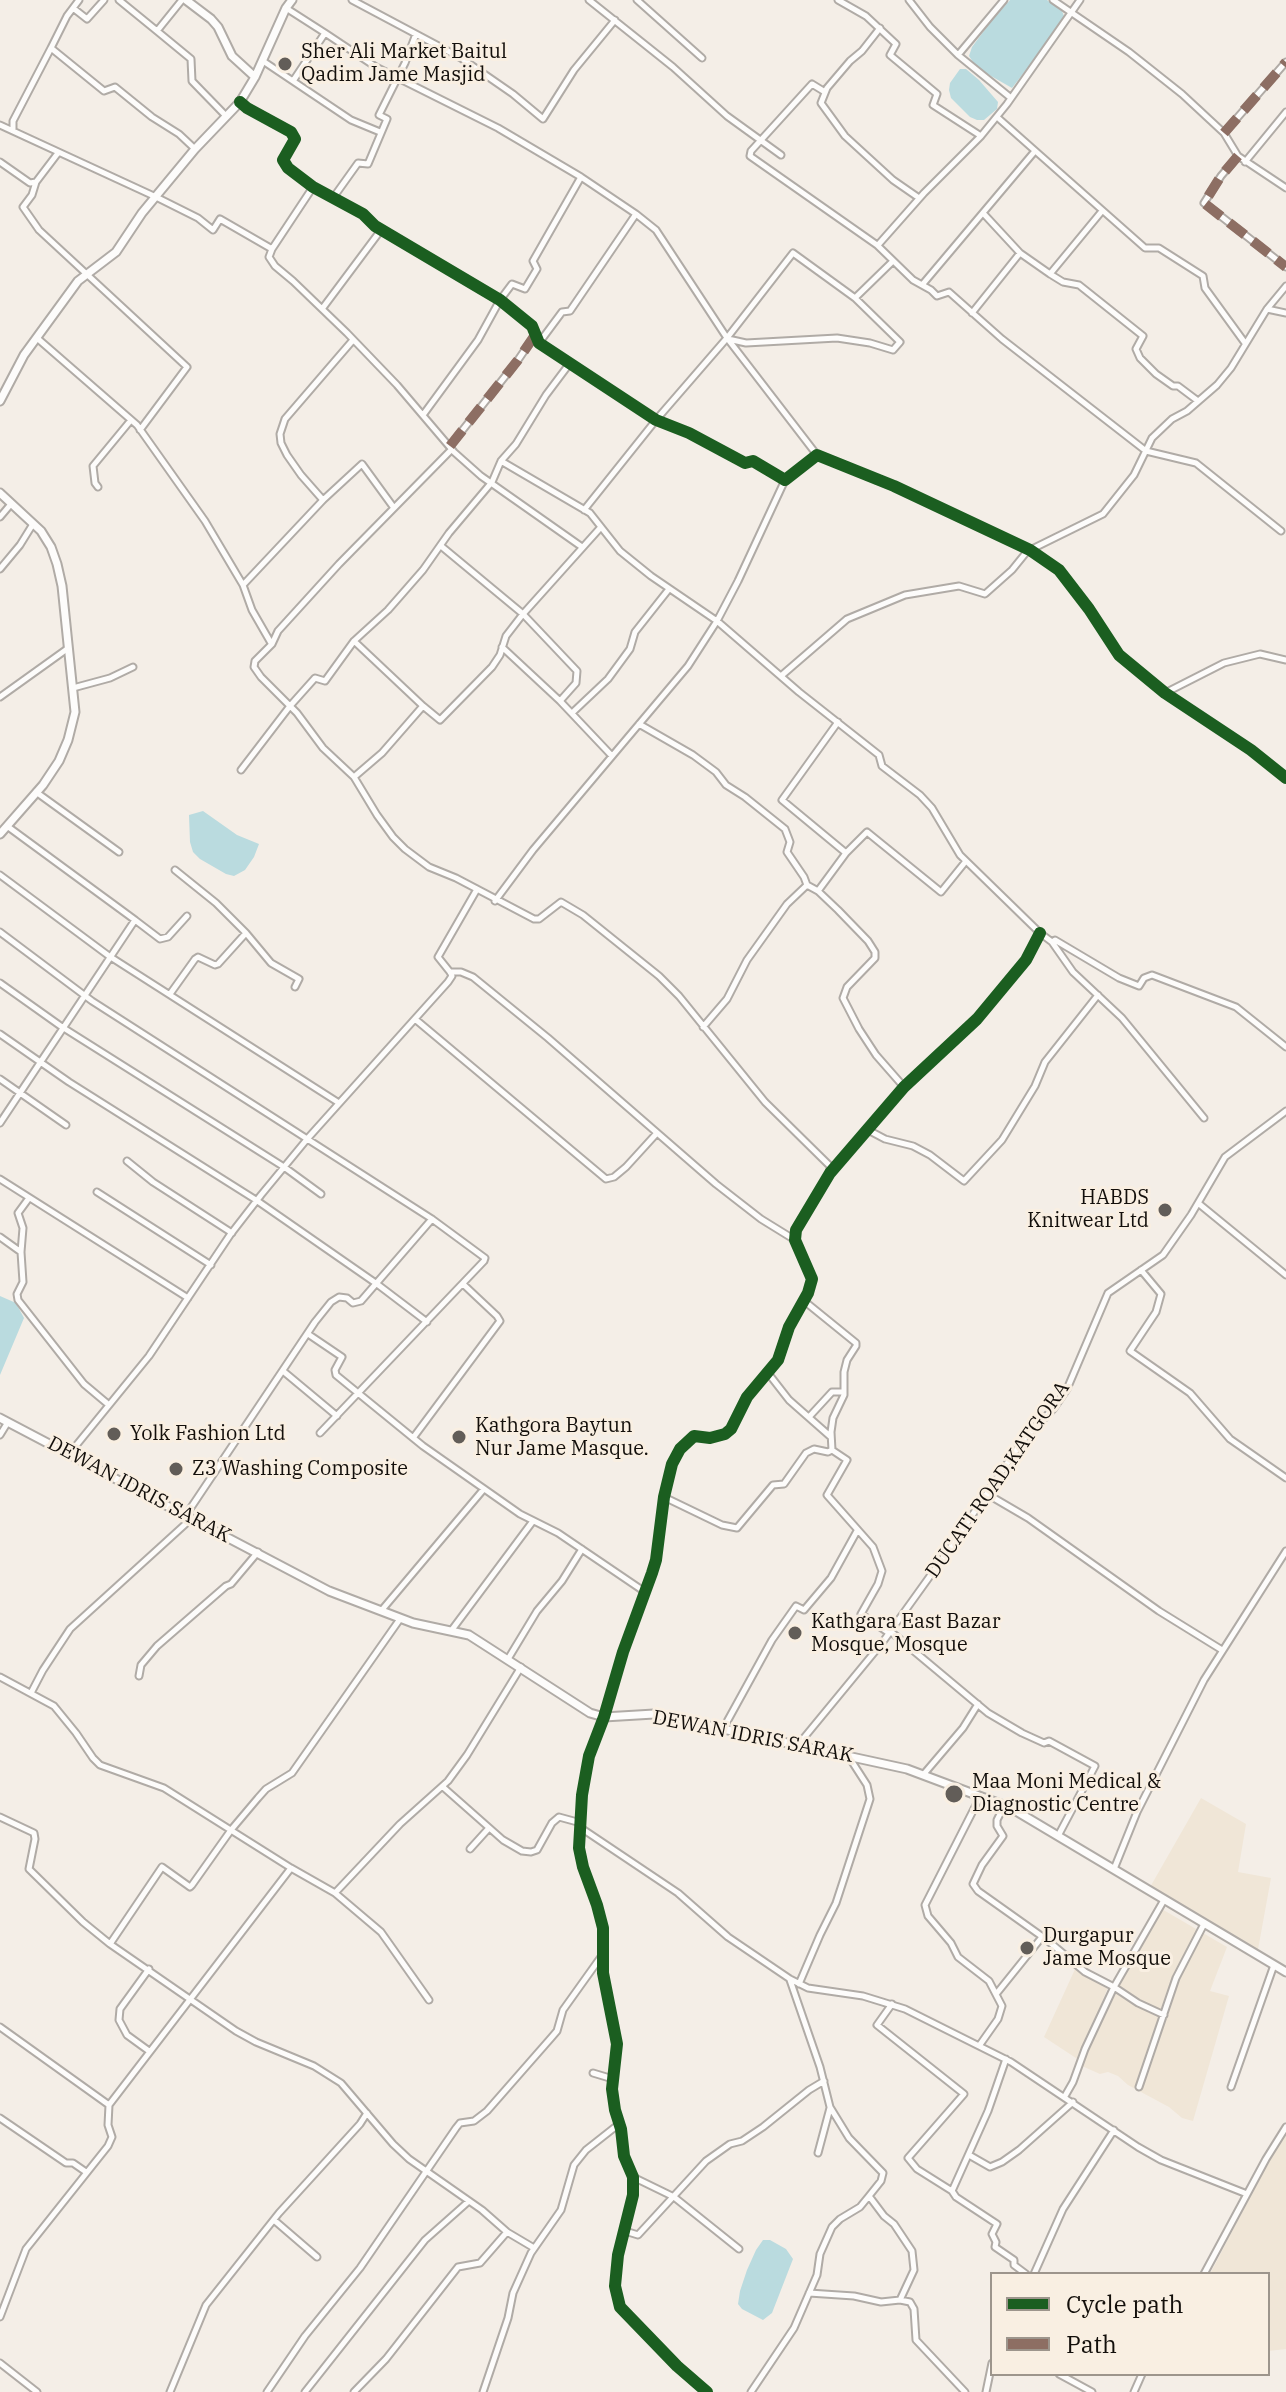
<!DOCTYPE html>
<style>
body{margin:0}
#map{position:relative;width:1286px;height:2392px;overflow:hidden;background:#f4eee7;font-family:"IBM Plex Serif",serif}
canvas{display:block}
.legend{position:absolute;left:990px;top:2272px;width:280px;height:104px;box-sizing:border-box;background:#f9efe2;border:2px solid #9d958c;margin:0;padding:10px 14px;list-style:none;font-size:24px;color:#130f0b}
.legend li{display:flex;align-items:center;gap:16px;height:40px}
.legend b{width:40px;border:2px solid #9d958c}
</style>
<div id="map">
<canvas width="1286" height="2392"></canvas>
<ul class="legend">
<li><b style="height:10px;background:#1b5e20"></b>Cycle path</li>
<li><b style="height:10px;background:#8d6e63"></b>Path</li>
</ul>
</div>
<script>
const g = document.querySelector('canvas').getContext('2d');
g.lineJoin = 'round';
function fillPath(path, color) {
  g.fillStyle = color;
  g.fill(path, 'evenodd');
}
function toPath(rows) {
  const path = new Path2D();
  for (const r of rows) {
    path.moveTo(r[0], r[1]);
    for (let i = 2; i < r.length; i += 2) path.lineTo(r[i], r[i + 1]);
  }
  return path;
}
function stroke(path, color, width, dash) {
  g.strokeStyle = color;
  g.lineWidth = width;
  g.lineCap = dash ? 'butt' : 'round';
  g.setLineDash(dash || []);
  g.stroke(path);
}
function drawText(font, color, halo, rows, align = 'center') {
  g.font = font + ' "IBM Plex Serif",serif';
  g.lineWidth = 6;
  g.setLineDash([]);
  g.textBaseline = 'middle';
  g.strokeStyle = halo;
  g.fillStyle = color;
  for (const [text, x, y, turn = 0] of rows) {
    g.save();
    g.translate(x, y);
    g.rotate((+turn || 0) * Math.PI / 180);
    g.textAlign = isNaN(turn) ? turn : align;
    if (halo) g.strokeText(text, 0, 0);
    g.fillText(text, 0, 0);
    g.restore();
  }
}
fillPath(toPath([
 [1201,1798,1246,1824,1238,1872,1271,1878,1257,1955,1149,1889],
 [1160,1908,1227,1947,1210,1991,1229,1996,1193,2121,1182,2118,1169,2107,1128,2085,1118,2076,1108,2072,1100,2074,1082,2066,1108,1997],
 [1076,1967,1108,1987,1079,2060,1044,2037],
 [1286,2128,1286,2349,1268,2351,1268,2274,1210,2274]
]), '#f0e6d7');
fillPath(toPath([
 [1010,0,1047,0,1062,11,1064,16,1063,22,1012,88,977,68,969,56,972,47,989,24],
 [960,69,966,69,979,80,998,102,997,109,984,120,977,120,970,117,951,98,949,90,950,83],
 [203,811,237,835,259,844,254,857,245,870,234,876,226,874,200,859,193,852,190,842,189,815],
 [0,1296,16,1303,24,1318,0,1375],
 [763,2240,770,2240,786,2249,793,2259,772,2313,763,2320,742,2309,738,2304,740,2291,747,2270,756,2250]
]), '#badbdf');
const street = toPath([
 [79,0,67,16,51,48,104,91,115,87,152,117,179,134,195,149],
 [119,0,157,31],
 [182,0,157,31,191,59,192,81,226,116],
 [352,0,461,58,513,94,543,119,574,70,615,20],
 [589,0,673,67,727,116,781,155],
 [637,0,702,58],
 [838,0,866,16,896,44,890,55,937,94,933,105,981,136],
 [909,0,930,27,958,55,1011,98],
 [1053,0,1129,52,1182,94,1224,133,1238,156,1286,188],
 [73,8,87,19,104,0],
 [286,8,325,33,293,81],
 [880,28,862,51,850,61,827,88,821,103,845,136,893,180,919,198],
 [325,33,376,67,498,128,581,177,533,261,537,269,525,289,512,284,500,300,478,340,423,415],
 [958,55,1004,0],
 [263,61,351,120,380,132],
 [825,92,812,84,751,151,750,156,877,245,913,280,931,290,937,296,949,292,1002,339,1146,451,1196,463,1281,531],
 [240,102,247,108,291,132,295,139,283,160,288,168,313,187,363,214,375,226,500,300,532,326,539,343,656,420,689,433,745,463,753,461,785,480,817,455,894,486,1030,550,1059,570,1089,609,1119,655,1165,693,1251,750,1286,778],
 [997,117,1145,248,1159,248,1203,276,1205,288,1245,343],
 [0,125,156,197,198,218,213,230,220,219,272,249],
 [13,129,13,121,51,48],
 [1224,133,1286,62],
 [1238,156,1221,176,1204,203,1286,267],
 [0,162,30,183,36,182,58,153],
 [1245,162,1286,112],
 [581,177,636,214],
 [36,182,32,195,23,207,39,230,187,367,140,430],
 [313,187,272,249,269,257,275,266,293,281,347,333,397,385,454,452,481,476,582,547],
 [333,198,358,163,368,164,387,119,379,115,405,63,416,34],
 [983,213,1020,253],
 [878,245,924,193,981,136,1007,104,1080,0],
 [1050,274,1063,282,1079,285,1143,336,1136,349,1140,358,1156,374,1173,386,1178,386,1198,401],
 [922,285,1035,151],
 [322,309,381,230],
 [1267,309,1286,313],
 [972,313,1020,253,1050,274,1102,211],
 [37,338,137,425,205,521,243,585],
 [728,339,746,343,837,338,870,343,893,350,900,342,855,298,892,262],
 [539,343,562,312,570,311,636,214,656,230,727,338,817,455],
 [450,446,518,360,535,335],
 [452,449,339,564,278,631,272,644,255,661,254,667,261,677,297,713,323,748,354,777,377,815,393,837,405,849,429,867,456,878,534,919,539,919,561,902,583,915,659,976,679,996,765,1102,830,1166,830,1171],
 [501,461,590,513,620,551,651,576,717,621,799,692,879,755,882,766,920,795,932,808,960,855,1040,933,1052,942,1055,940,1119,978,1139,986,1144,978,1152,975,1236,1007,1286,1047],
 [98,487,95,483,93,466,131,420],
 [323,500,301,475,287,455,281,443,280,434,285,419,353,340],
 [584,510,656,420,727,338,793,253,855,298],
 [0,517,11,504],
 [441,546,523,614,577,671,576,683,560,701],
 [1030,550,1103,514,1134,475,1152,438,1172,419,1187,411,1217,385,1231,368,1267,309,1286,286],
 [0,569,20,545,33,524],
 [271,643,252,610,243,585,323,500,362,464,394,508],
 [502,647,560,701,612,756],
 [781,676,847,619,905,595,959,586,985,594,1012,570,1029,549],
 [73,688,110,678,133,667],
 [1165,693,1224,663,1260,654,1286,660],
 [0,697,67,649],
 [423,706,440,720,492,667,500,655,506,636,523,614,601,527],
 [572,713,608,679,630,649,635,632,669,589],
 [639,724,693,755,716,772,726,785,745,797,785,829,790,842,787,852,804,877,807,885,787,904,747,960,727,999,703,1027],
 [241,770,290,706,315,678,325,681,354,641,388,610,423,570,449,533,492,482,501,461,516,444,546,395,570,363],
 [354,777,382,753,423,706,354,641],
 [36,792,119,852],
 [846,853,867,832,941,892,966,861],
 [175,870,216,903,246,933],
 [0,875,109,956,339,1103],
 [807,885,818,891,838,910,868,941,875,952,875,958,847,987,843,998,859,1029,876,1055,904,1087],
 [818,891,846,853,782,800,838,722],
 [495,901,533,850,688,666,717,621,738,581,785,480],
 [135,920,160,939,168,937,187,916],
 [0,932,92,1001,432,1219,485,1258,484,1261,320,1433],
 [1052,942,1073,972,1122,1018,1204,1118],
 [450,972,461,972,473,977,548,1038,716,1184,761,1219,795,1240],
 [0,983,62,1027,284,1167,321,1194],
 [170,994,195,959,198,957,215,965,218,964,246,933,271,963,299,979,295,987],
 [415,1019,606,1179,614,1177,626,1167,657,1133],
 [0,1034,69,1082,256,1200,377,1284,427,1322],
 [0,1079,66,1125],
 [0,1123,135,920,7,826],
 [868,1130,885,1139,913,1146,930,1155,964,1181,1002,1140,1035,1086,1045,1062,1098,995],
 [127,1161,153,1182,232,1233],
 [0,1179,188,1298],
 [97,1192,211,1265],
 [29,1198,18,1213,23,1228,21,1252,23,1282,17,1294,18,1300,84,1384,109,1405],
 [1198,1203,1286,1275],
 [0,1237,21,1252],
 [1141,1270,1161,1294,1156,1312,1130,1351,1190,1393,1230,1439,1286,1478],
 [803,1300,856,1343,856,1346,847,1360,844,1372,844,1395,833,1418,831,1432,832,1450,847,1460,827,1495,873,1547,882,1571,878,1584,861,1614,889,1633],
 [308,1334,342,1357,335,1370,336,1375,423,1446,520,1514,558,1533,645,1592],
 [283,1371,337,1416],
 [768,1373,789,1400,831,1437],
 [809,1417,832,1392,844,1392],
 [0,1435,8,1422],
 [413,1438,500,1321,497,1316,463,1284],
 [70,1453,149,1356,230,1235,261,1195,308,1138,448,982,452,976,450,972,438,957,476,891],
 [987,1494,1028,1518,1159,1611,1222,1650],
 [664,1497,722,1525,737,1528,773,1485,784,1484,806,1453,814,1449,828,1452,832,1450],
 [186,1515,315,1322,331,1302,339,1297,347,1298,353,1303,361,1301,432,1219],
 [381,1611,483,1490],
 [451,1631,533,1521],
 [890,1631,988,1713,1022,1733,1044,1743,1049,1741,1095,1766,1058,1836],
 [508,1659,537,1611,562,1581,582,1549],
 [139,1676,141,1665,157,1646,226,1586,231,1584,258,1552],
 [0,1677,54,1706,76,1733,93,1758,100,1765,164,1788,291,1868],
 [31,1693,43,1670,70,1629,191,1519],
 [723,1729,772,1640,796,1606,804,1610,831,1578,857,1531],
 [798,1745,882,1643,948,1551,1023,1440,1054,1408,1067,1389,1108,1293,1163,1255,1191,1215,1225,1157,1286,1111],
 [923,1775,963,1728,978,1704],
 [443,1787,503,1840,522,1851,531,1852,537,1850,552,1823,559,1817,581,1823],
 [1004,1806,997,1820,997,1826,1003,1836,982,1865,973,1884,978,1891,1047,1940,1085,1972,1114,1987,1138,2003,1164,2015],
 [0,1817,34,1833,35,1839,29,1869,83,1922,110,1944,236,2031,256,2042,314,2066,341,2083,393,2144,409,2159,482,2210,507,2232,534,2248],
 [581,1828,678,1893,728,1937,790,1979,808,1988,863,1996,905,2009,1011,2062,1138,2147,1161,2160,1247,2194],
 [470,1849,489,1828],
 [1114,1869,1137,1812,1204,1680,1286,1551],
 [335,1893,381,1932,429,2000],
 [110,1944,162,1867,190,1887,192,1885,231,1830,258,1798,266,1789,292,1773,400,1619],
 [149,1969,120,2009,119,2020,127,2035,149,2051],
 [790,1980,820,2067,830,2107,849,2138,883,2173,881,2181,869,2196,884,2216,894,2224,912,2251,914,2270,900,2300],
 [799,1984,820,1935,836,1903,870,1799,867,1785,849,1757],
 [997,1993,1042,1937],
 [892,2004,877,2025,964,2094,908,2158,917,2169,952,2191],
 [0,2027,109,2105],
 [979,2046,998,2019,1002,2006,989,1981,958,1957,951,1943,928,1916,925,1905,980,1797],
 [1006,2059,988,2111,952,2191,956,2197,997,2224,992,2234,996,2242,995,2247,1014,2260,1014,2265,1026,2274],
 [593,2073,613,2079],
 [1139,2087,1176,1978,1204,1924],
 [1231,2087,1274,1965],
 [1065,2096,1073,2082,1085,2049,1114,1987,1164,1900],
 [0,2118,66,2163,73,2163,86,2172],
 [818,2153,830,2108],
 [969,2155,990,2167,1002,2162,1019,2150,1073,2102],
 [633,2177,674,2197,739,2249],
 [274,2220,317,2257],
 [625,2231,638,2235,706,2161,730,2144,742,2141,763,2127,809,2090,824,2081],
 [1034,2274,1063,2209,1114,2130],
 [1204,2274,1266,2159,1286,2127],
 [809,2293,854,2296,881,2302,900,2300,910,2302,914,2309,916,2340,965,2392],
 [0,2317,26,2249,108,2146,112,2137,108,2125,109,2105,291,1868,335,1893,400,1824,448,1781,467,1755,521,1667],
 [0,2363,37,2392],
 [1059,2374,1092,2392],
 [170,2392,206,2305,279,2213,360,2124,367,2113],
 [267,2392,305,2336,360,2268,456,2128,460,2123,474,2121,487,2111,551,2038,557,2031,563,2010,603,1954],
 [305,2392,425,2240,469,2201],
 [354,2392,386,2359,458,2267,480,2263,507,2232],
 [483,2392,508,2318,513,2293,531,2253,561,2210,574,2165,586,2150,619,2124],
 [707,2392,677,2366,620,2307,615,2286,618,2255,633,2195,633,2177,624,2156,621,2129,615,2110,612,2089,617,2044,603,1973,603,1928,597,1905,583,1867,579,1848,582,1795,589,1756,604,1717,623,1652,652,1573,656,1560,664,1497,672,1464,680,1449,694,1436,710,1438,725,1434,731,1429,747,1397,778,1360,789,1327,808,1293,812,1279,795,1240,796,1230,830,1173,904,1087,977,1019,1026,960,1040,933],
 [751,2392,794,2328,817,2275,820,2254,832,2227,840,2219,860,2207,869,2196],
 [986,2392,992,2363],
 [1134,2392,1142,2374]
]);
const secondary = toPath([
 [186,0,211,19,218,27,232,56,255,77],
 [0,401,24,355,78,281,116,252,142,213,195,149,240,102,255,77,286,8,292,0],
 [0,493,41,531,51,547,57,564,62,586,75,712,68,740,59,761,43,785,0,834],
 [0,1418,329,1591,413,1623,469,1635,590,1713,604,1717,654,1714,907,1769,1011,1808,1286,1972]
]);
stroke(street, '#b0aba6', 9);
stroke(secondary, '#b0aba6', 11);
stroke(street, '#fdfcfb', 5);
stroke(secondary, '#fdfcfb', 7);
stroke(toPath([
 [1224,133,1286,62],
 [1238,156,1221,176,1204,203,1286,267],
 [450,446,518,360,535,335]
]), '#8d6e63', 10, [20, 10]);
stroke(toPath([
 [240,102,247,108,291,132,295,139,283,160,288,168,313,187,363,214,375,226,500,300,532,326,539,343,656,420,689,433,745,463,753,461,785,480,817,455,894,486,1030,550,1059,570,1089,609,1119,655,1165,693,1251,750,1286,778],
 [707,2392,677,2366,620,2307,615,2286,618,2255,633,2195,633,2177,624,2156,621,2129,615,2110,612,2089,617,2044,603,1973,603,1928,597,1905,583,1867,579,1848,582,1795,589,1756,604,1717,623,1652,652,1573,656,1560,664,1497,672,1464,680,1449,694,1436,710,1438,725,1434,731,1429,747,1397,778,1360,789,1327,808,1293,812,1279,795,1240,796,1230,830,1173,904,1087,977,1019,1026,960,1040,933]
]), '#1b5e20', 12);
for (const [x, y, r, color] of [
 [285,64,8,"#625d58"],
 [1165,1210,8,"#625d58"],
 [114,1434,8,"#625d58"],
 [459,1437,8,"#625d58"],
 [176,1469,8,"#625d58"],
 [795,1633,8,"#625d58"],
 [954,1794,10,"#625d58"],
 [1027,1948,8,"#625d58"]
]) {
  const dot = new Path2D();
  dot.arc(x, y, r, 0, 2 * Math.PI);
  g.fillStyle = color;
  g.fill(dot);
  stroke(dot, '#f9efe2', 3);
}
drawText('20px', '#130f0b', '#f9efe2', [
 ["Sher Ali Market Baitul",301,52],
 ["Qadim Jame Masjid",301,75],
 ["HABDS",1149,1198,"right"],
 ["Knitwear Ltd",1149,1221,"right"],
 ["Kathgora Baytun",475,1426],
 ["Nur Jame Masque.",475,1449],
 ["Yolk Fashion Ltd",130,1434],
 ["Z3 Washing Composite",192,1469],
 ["Kathgara East Bazar",811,1622],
 ["Mosque, Mosque",811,1645],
 ["Maa Moni Medical &",972,1782],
 ["Diagnostic Centre",972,1805],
 ["Durgapur",1043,1936],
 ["Jame Mosque",1043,1959]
], 'left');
drawText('20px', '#130f0b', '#f9efe2', [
 ["DUCATI ROAD,KATGORA",998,1480,-55],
 ["DEWAN IDRIS SARAK",139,1490,28],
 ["DEWAN IDRIS SARAK",753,1737,11]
]);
</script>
